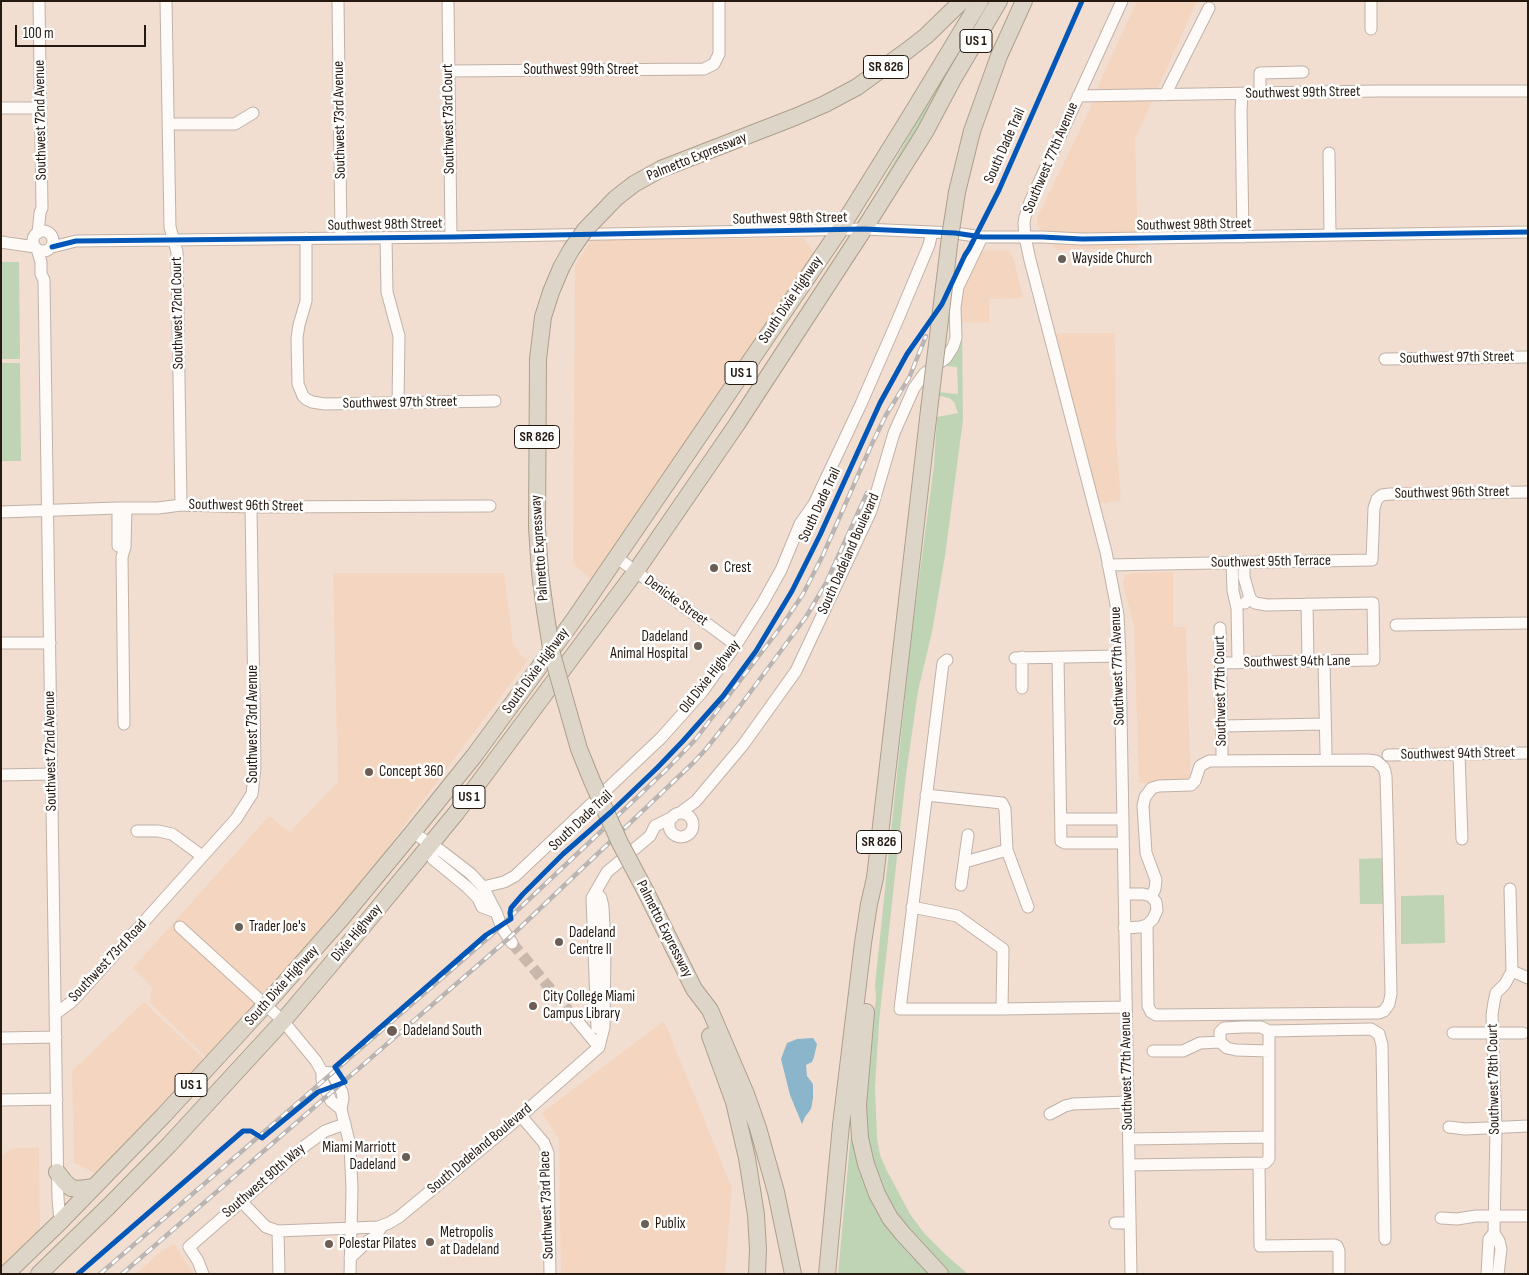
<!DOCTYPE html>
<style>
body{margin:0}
#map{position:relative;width:1529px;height:1275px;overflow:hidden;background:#f1ded1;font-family:"Sofia Sans Condensed",sans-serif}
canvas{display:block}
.frame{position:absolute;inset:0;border:2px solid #251910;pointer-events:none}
.scale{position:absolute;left:15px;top:25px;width:131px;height:22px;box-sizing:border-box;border:2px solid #251910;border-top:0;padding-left:6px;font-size:15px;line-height:18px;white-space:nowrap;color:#251910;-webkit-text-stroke:4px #fff;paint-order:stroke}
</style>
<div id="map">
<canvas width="1529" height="1275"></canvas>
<div class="frame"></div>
<div class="scale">100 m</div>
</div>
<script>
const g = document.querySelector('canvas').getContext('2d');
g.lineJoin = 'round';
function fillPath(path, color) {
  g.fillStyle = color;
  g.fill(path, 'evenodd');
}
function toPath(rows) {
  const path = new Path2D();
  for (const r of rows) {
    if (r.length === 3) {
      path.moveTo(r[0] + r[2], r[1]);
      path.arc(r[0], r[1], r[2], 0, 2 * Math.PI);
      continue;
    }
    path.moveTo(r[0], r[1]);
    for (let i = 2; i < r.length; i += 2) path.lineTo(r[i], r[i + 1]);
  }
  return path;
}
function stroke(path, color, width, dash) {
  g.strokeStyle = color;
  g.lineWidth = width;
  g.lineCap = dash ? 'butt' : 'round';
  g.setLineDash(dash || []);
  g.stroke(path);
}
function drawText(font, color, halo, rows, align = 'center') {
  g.font = font + ' "Sofia Sans Condensed",sans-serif';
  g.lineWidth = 5;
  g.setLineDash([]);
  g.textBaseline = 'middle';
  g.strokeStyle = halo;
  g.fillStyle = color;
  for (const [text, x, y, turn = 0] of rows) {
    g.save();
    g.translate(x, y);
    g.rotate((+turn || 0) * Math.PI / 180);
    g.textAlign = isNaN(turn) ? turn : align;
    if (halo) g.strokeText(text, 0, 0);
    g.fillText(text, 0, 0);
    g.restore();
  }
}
fillPath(toPath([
 [1137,1,1197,1,1135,139,1138,248,1056,250,1037,224,1037,218,1089,111,1102,77],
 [804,238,816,256,592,581,573,563,575,265,591,240],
 [1004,250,1009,252,1013,257,1023,298,989,299,989,323,959,322,959,299,979,251],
 [1064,333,1115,333,1116,438,1121,500,1098,504,1056,334],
 [1173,572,1173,627,1186,627,1190,764,1189,783,1139,783,1134,626,1123,584,1123,580,1126,575,1132,573],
 [333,573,504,573,513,644,521,655,528,660,366,877,207,1058,150,1003,152,987,133,968,269,816,290,832,338,782],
 [144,1002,205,1060,97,1174,74,1163,72,1071],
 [664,1021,732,1188,725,1274,561,1274,559,1139,542,1113],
 [39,1147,40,1234,1,1269,1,1157,10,1149],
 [174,1244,194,1274,136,1274,160,1252]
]), '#f4d5bf');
fillPath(toPath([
 [990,1,923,120,885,182,883,181,914,127],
 [1,262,19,262,20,359,1,359],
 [959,322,962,322,963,420,945,556,932,632,918,691,906,775,879,1022,875,1088,877,1139,880,1155,886,1169,910,1214,924,1233,947,1256,968,1274,950,1274,909,1231,895,1214,876,1174,868,1137,865,1098,876,997,875,985,911,640,934,465,937,417,958,413,954,402,949,398,937,395,937,392,958,394,957,367,946,366,951,360],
 [1,363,20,363,21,461,1,461],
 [1383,858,1384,904,1360,904,1359,859],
 [1444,895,1445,943,1401,944,1401,896],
 [852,1123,856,1155,932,1274,838,1274]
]), '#bfd4b5');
fillPath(toPath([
 [813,1038,817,1044,814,1057,812,1062,806,1065,807,1076,813,1084,813,1098,811,1109,805,1117,802,1124,790,1095,781,1059,787,1043,797,1039]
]), '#8bb5cb');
stroke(toPath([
 [512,943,574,1017]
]), '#c8b7aa', 11, [11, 5.5]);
const minor = toPath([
 [166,1,170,227,177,252,181,505],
 [338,1,341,238],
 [448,1,451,237],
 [1122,1,1030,202,1025,217,1024,223,1025,237,1030,260,1106,552,1118,615,1120,656,1131,1274],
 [1371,1,1371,29],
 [449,71,704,69,714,64,719,54,719,1],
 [1242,94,1241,111,1243,237],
 [1260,94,1260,73,1303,72],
 [1165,95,1209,8],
 [1078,96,1378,91,1528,91],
 [1,108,41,108],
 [168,124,235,124,253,113],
 [1329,153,1330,235],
 [43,241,10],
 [38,233,40,213,42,208,39,1],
 [386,237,387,292,399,336,398,403],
 [306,238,306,301,299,325,297,338,298,384,303,396,306,399,312,402,325,404,495,401],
 [1,242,35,247],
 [52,247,76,241,451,237,864,229,955,233,982,237,1042,237,1082,239,1528,232],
 [37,249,41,262,41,274,44,280,58,1198,60,1222],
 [1385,359,1528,357],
 [118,508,118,546],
 [1,512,118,508,158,508,181,505,251,507,490,506],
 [616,557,736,645],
 [1232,562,1233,591,1237,608,1238,662],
 [1244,562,1244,577,1250,598,1245,603],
 [1108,565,1372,560,1374,508,1377,499,1382,495,1390,494,1528,492],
 [1307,604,1308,661],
 [1396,625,1528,623],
 [1220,628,1222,754],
 [1,643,50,643],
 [1022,657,1022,688],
 [1058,657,1061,841,1065,843,1123,843],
 [1015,658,1120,656],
 [947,660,943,663,900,1009,1002,1009,1126,1007],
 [1324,661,1326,753],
 [1221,663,1374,660,1373,603,1267,605,1255,603,1250,598],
 [124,724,122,557,125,547,126,508],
 [1222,726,1325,724],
 [1459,754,1462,839],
 [1388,755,1528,753],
 [1,775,51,774],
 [926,795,1002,803,1005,809,1007,850,1028,907],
 [680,813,696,801,743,745,796,671,871,511,894,433,914,388,924,374,946,358,953,347,956,338,955,307,958,287,982,237],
 [681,825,12],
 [1061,819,1123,819],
 [137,831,158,831,172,834,202,856],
 [413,832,431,845,440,850,471,874,483,887,496,912,502,928,512,943],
 [431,845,433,859,467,887,478,898,482,907,496,912],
 [965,862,1007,850],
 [961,885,968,835],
 [483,887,504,882,515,876,661,738,702,692,736,645,762,604,781,570,800,524,814,504,861,404,898,319,929,245,932,232],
 [1124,894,1143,894,1151,896,1156,902,1157,910,1153,919,1147,925,1140,927,1124,928],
 [912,907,957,916,1003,949,1002,1009],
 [1147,925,1148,1006,1151,1012,1156,1015,1379,1013,1384,1011,1389,1004,1391,994,1388,847,1386,776,1384,768,1376,761,1368,760,1209,761,1200,766,1195,781,1191,785,1159,786,1152,788,1145,797,1143,806,1146,853,1156,880,1155,889,1151,896],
 [180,927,283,1021,316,1061,322,1072,322,1080,331,1101,341,1109],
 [1512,971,1528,978],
 [55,1014,70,1003,79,994,236,819,252,794,255,768,251,507],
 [574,1017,599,1047],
 [597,1028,592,898,607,872,650,836,655,826,673,817],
 [1453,1033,1523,1033],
 [1,1038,56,1037],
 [1153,1051,1183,1051,1200,1043,1220,1042],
 [1269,1051,1236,1050,1227,1048,1220,1042,1220,1032,1224,1028,1243,1027,1261,1027,1269,1031],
 [322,1072,332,1073,342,1092,343,1098,341,1109,350,1145,352,1189,350,1274],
 [1,1100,57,1099],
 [1050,1114,1065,1106,1073,1104,1128,1102],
 [521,1116,544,1143,548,1153,550,1274],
 [1449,1127,1465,1129,1528,1126],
 [1129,1139,1269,1137],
 [1259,1164,1260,1246,1334,1245,1337,1246,1339,1251,1339,1274],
 [1129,1165,1265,1163,1269,1159,1269,1031,1371,1029,1379,1034,1382,1045,1385,1239],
 [241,1201,266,1227,278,1231,279,1274],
 [1441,1218,1457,1219,1476,1216,1528,1216],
 [1115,1223,1130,1223],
 [278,1231,378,1227,389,1223,399,1217,508,1127,599,1047,604,1027,605,945,603,907,601,898,597,893],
 [350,1258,368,1241,375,1237,382,1226],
 [203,1274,198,1261,189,1247,306,1145,325,1131,345,1124],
 [1487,1274,1489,1239,1494,1233],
 [1498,1274,1501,1249,1499,1241,1494,1233,1496,1128,1492,1015,1494,1002,1496,993,1505,984,1512,971,1510,889]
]);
const highway = toPath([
 [972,131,999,56,1024,1],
 [616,198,634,184,661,169,795,117,825,104,857,87,908,50,926,36,962,1],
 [545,610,540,573,537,527,538,359,543,317,551,292,561,268],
 [646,892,694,989,710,1010,746,1094,758,1128,776,1192,793,1274],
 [866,1012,858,1105,860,1138,866,1164,877,1194,890,1218,903,1234,940,1274],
 [710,1036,734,1102,747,1158,756,1215,758,1249,757,1274],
 [57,1172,64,1181,71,1188,79,1189,94,1187],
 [6,1274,60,1222,164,1115,266,1004,341,919,413,832,474,756,573,621,839,231,911,115,980,1],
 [39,1274,108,1207,169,1145,283,1021,365,924,457,812,636,571,737,424,864,229,925,132,952,81,999,1],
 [827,1274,841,1125,863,943,869,904,875,878,929,410]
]);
stroke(minor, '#c0b2a8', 13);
stroke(highway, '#ac9f8b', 18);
stroke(minor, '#fdfaf8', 11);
stroke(highway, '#ddd6c8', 16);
const rail = toPath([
 [100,1274,487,939,667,769,695,740,783,624,803,594,823,555,870,448,886,415,909,378,926,336],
 [122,1274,508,939,693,763,706,749,740,706,806,617,826,583,867,493]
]);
stroke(rail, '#bab5b2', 4.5);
stroke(rail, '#fff', 2.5, [8]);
const highwayBridge = toPath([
 [561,268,571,250,585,230,616,198],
 [929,410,950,237,957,192,972,131],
 [545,610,552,654,579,749,592,781,620,843,646,892]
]);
stroke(highwayBridge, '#ac9f8b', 18, []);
stroke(highwayBridge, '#ddd6c8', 16);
stroke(toPath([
 [52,247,76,241,451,237,864,229,955,233,982,237,1042,237,1082,239,1528,232],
 [78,1274,243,1131,251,1131,262,1138,318,1092,345,1082,335,1067,486,935,511,919,510,913,511,908,523,894,563,854,611,812,657,768,683,741,723,696,756,651,792,591,820,535,880,403,907,354,942,304,965,255,969,249,999,190,1082,1]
]), '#0057b8', 5);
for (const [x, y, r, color] of [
 [1062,259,5,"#6c5e54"],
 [714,568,5,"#6c5e54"],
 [698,646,5,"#6c5e54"],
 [369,772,5,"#6c5e54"],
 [239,927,5,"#6c5e54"],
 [559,942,5,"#6c5e54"],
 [533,1006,5,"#6c5e54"],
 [392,1031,6,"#6c5e54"],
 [406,1157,5,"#6c5e54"],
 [645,1224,5,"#6c5e54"],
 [430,1242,5,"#6c5e54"],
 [329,1244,5,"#6c5e54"]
]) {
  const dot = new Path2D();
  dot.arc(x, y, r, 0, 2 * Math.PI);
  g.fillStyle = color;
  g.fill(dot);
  stroke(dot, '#fff', 2);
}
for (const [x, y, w] of [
 [976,41,32],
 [886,67,45],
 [741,373,32],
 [537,437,45],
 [469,797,32],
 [879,842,45],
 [191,1085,32]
]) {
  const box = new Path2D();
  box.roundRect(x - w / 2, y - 11.5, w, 23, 4);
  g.fillStyle = '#fff';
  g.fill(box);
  stroke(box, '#251910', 1);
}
drawText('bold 14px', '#251910', null, [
 ["US 1",976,41],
 ["SR 826",886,67],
 ["US 1",741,373],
 ["SR 826",537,437],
 ["US 1",469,797],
 ["SR 826",879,842],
 ["US 1",191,1085]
]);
drawText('15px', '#251910', '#fff', [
 ["Southwest 99th Street",581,70],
 ["Southwest 99th Street",1303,93,-1],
 ["Southwest 73rd Court",449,119,-91],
 ["Southwest 72nd Avenue",41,120,-91],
 ["Southwest 73rd Avenue",340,120,-91],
 ["South Dade Trail",1005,146,-66],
 ["Palmetto Expressway",697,157,-22],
 ["Southwest 77th Avenue",1051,158,-67],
 ["Southwest 98th Street",790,219,-1],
 ["Southwest 98th Street",385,225,-1],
 ["Southwest 98th Street",1194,225,-1],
 ["South Dixie Highway",791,300,-56],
 ["Southwest 72nd Court",178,313,-91],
 ["Southwest 97th Street",1457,358,-1],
 ["Southwest 97th Street",400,403,-1],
 ["Southwest 96th Street",1452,493,-1],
 ["South Dade Trail",820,505,-65],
 ["Southwest 96th Street",246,506,1],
 ["Palmetto Expressway",540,548,-94],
 ["South Dadeland Boulevard",849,554,-66],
 ["Southwest 95th Terrace",1271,562,-1],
 ["Denicke Street",676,601,36],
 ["Southwest 94th Lane",1297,662,-1],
 ["Southwest 77th Avenue",1118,666,-92],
 ["South Dixie Highway",536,671,-54],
 ["Old Dixie Highway",710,677,-52],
 ["Southwest 77th Court",1221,691,-91],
 ["Southwest 73rd Avenue",253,724,-90],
 ["Southwest 72nd Avenue",51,751,-91],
 ["Southwest 94th Street",1458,754,-1],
 ["South Dade Trail",581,821,-43],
 ["Palmetto Expressway",664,929,63],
 ["Dixie Highway",357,933,-50],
 ["Southwest 73rd Road",108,961,-47],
 ["South Dixie Highway",282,986,-48],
 ["Southwest 77th Avenue",1127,1071,-91],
 ["Southwest 78th Court",1494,1079,-91],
 ["South Dadeland Boulevard",480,1149,-40],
 ["Southwest 90th Way",264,1181,-41],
 ["Southwest 73rd Place",547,1205,-92]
]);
drawText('15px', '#251910', '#fff', [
 ["Wayside Church",1072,259],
 ["Crest",724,568],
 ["Dadeland",688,637,"right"],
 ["Animal Hospital",688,654,"right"],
 ["Concept 360",379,772],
 ["Trader Joe's",249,927],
 ["Dadeland",569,933],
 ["Centre II",569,950],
 ["City College Miami",543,997],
 ["Campus Library",543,1014],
 ["Dadeland South",403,1031],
 ["Miami Marriott",396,1148,"right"],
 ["Dadeland",396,1165,"right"],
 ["Publix",655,1224],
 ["Metropolis",440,1233],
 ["at Dadeland",440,1250],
 ["Polestar Pilates",339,1244]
], 'left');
</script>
